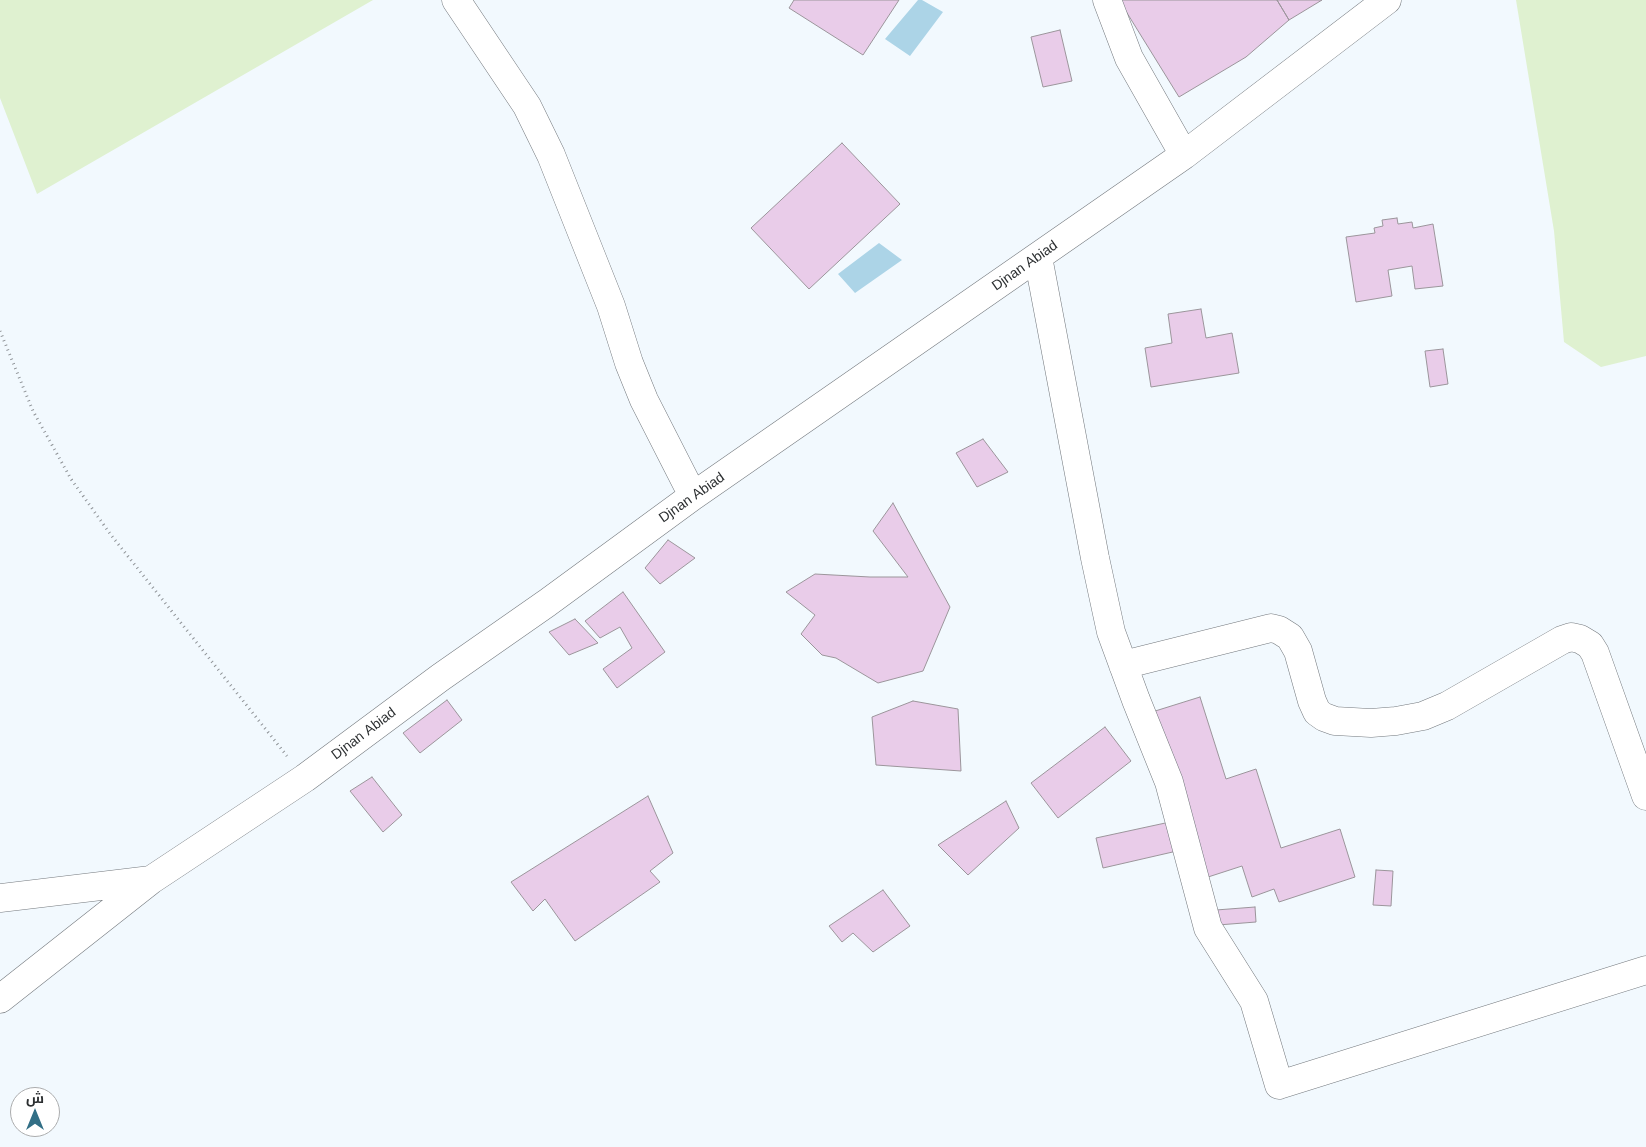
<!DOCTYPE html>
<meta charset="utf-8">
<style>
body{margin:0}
#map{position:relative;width:1646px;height:1147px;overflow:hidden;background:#f2f9fe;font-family:Helvetica,Cairo,sans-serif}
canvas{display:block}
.north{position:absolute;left:10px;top:1087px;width:50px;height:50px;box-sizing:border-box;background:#fff;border:1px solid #abacad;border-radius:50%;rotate:0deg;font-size:14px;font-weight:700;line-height:20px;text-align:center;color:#2c2f31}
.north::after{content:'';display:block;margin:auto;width:18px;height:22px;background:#326f86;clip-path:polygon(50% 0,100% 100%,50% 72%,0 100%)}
</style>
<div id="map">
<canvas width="1646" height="1147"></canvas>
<div class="north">ش</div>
</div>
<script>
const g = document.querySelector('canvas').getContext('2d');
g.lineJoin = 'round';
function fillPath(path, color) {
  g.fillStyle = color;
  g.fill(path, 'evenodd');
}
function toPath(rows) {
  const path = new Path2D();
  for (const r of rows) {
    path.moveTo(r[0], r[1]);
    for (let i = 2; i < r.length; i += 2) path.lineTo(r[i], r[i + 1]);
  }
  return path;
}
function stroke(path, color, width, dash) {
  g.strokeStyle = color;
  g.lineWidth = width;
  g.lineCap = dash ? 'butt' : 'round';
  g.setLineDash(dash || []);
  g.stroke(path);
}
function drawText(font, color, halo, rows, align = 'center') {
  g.font = font + ' Helvetica,sans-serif';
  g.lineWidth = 4.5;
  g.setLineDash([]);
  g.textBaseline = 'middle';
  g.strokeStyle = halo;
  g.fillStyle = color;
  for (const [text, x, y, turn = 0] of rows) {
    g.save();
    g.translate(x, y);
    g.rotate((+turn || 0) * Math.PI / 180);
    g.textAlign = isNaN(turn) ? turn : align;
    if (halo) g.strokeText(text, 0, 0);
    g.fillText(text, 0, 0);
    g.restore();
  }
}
fillPath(toPath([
 [0,0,373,0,37,194,0,98],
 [1516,0,1646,0,1646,356,1601,367,1564,342,1554,231]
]), '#dff1d0');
fillPath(toPath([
 [918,0,922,0,943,12,910,56,885,39],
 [879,243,902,260,855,293,838,274]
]), '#acd4e7');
const building = toPath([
 [794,0,899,0,863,55,789,8,794,0],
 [1119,0,1277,0,1289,20,1246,57,1179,97,1119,0],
 [1277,0,1322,0,1289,20,1277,0],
 [1060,30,1072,81,1043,87,1031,37,1060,30],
 [842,143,900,204,809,289,751,228,842,143],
 [1397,218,1398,224,1412,222,1413,228,1433,224,1443,286,1415,289,1412,266,1388,270,1392,296,1356,302,1346,237,1375,233,1374,228,1383,226,1382,220,1397,218],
 [1201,309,1206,338,1232,333,1239,373,1151,387,1145,348,1172,343,1168,314,1201,309],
 [1443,349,1448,384,1430,387,1425,351,1443,349],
 [983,439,1008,472,977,487,956,453,983,439],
 [893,503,950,607,923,671,878,683,836,658,822,655,801,634,815,615,786,592,815,574,870,577,908,577,873,531,893,503],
 [668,540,695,558,660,584,645,568,668,540],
 [623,592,665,652,617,688,603,669,632,648,620,627,600,638,585,621,623,592],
 [575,619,598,643,569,655,549,632,575,619],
 [1200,697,1226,779,1256,769,1281,848,1340,829,1355,877,1279,902,1274,889,1252,897,1242,866,1205,878,1152,712,1200,697],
 [447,700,462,720,420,753,403,733,447,700],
 [913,701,958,709,961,771,876,765,872,717,913,701],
 [1105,727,1131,761,1058,818,1031,783,1105,727],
 [372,777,402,815,383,832,350,791,372,777],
 [648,796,673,853,650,871,660,882,575,941,545,899,533,911,511,882,648,796],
 [1006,801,1019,828,968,875,938,845,1006,801],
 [1170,822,1177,851,1103,868,1096,838,1170,822],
 [1376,870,1393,871,1391,906,1373,905,1376,870],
 [883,890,910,926,873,952,853,933,842,942,829,926,883,890],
 [1255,907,1256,922,1218,925,1216,910,1255,907]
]);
fillPath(building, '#e9cce9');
stroke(building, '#9b959b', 1);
const street = toPath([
 [456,0,527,106,551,155,611,306,629,363,644,400,693,496],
 [1107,0,1129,58,1184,155],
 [1038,257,1095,558,1111,632,1136,700,1169,782,1208,928,1254,1001,1279,1085,1646,970],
 [1123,665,1271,628,1279,630,1290,637,1298,651,1312,701,1317,712,1324,717,1335,721,1371,723,1396,721,1423,716,1447,706,1562,640,1571,637,1580,639,1590,645,1595,653,1646,796],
 [0,898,151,880],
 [0,999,151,880,305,778,441,677,547,603,693,496,1184,155,1387,0]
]);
stroke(street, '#74797e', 29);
stroke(toPath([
 [0,331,33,411,71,479,111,535,287,756]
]), '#8e9296', 3, [1, 4]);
stroke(street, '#fff', 28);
drawText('14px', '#2c2f31', '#fff', [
 ["Djnan Abiad",1025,266,-35],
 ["Djnan Abiad",692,498,-35],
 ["Djnan Abiad",364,734,-37]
]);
</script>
